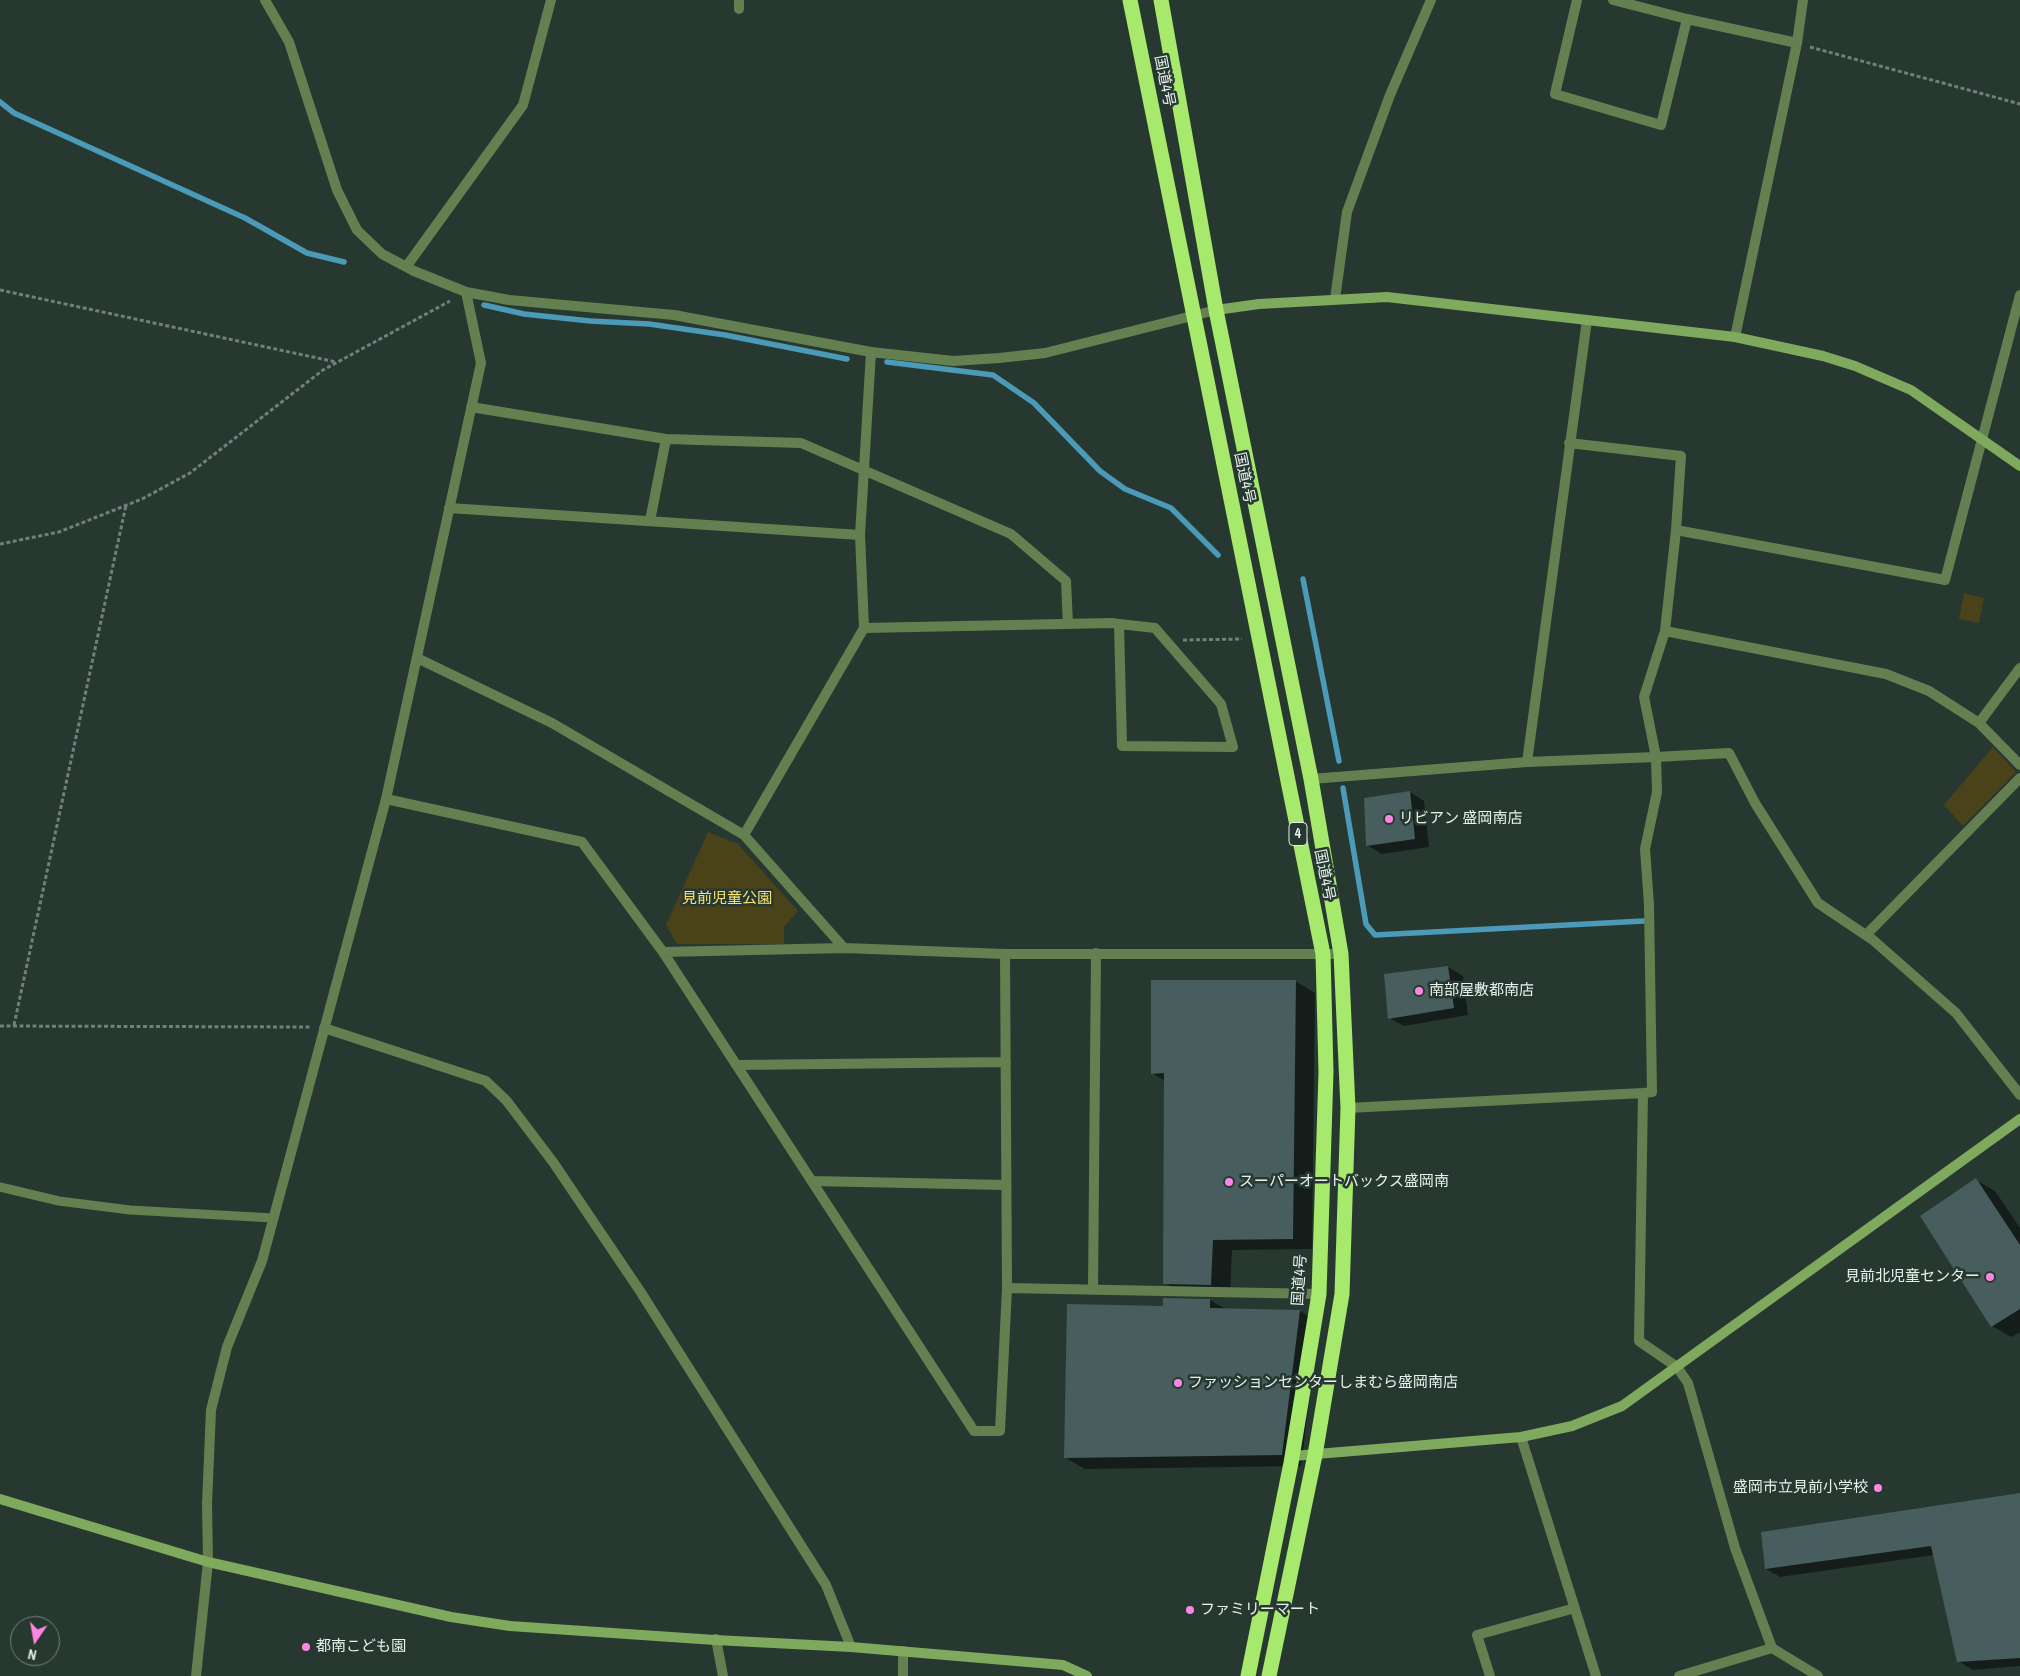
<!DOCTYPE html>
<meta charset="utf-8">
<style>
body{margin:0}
#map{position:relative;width:2020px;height:1676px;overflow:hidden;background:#273831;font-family:"Archivo Narrow",sans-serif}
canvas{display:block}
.north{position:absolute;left:10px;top:1616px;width:50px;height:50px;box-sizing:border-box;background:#273831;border:1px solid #74827c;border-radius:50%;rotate:192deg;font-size:14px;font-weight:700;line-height:20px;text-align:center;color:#e7f2ed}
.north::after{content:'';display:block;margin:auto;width:18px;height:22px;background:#fd86e2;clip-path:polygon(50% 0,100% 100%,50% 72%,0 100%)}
</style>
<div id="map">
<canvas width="2020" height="1676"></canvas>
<div class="north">N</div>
</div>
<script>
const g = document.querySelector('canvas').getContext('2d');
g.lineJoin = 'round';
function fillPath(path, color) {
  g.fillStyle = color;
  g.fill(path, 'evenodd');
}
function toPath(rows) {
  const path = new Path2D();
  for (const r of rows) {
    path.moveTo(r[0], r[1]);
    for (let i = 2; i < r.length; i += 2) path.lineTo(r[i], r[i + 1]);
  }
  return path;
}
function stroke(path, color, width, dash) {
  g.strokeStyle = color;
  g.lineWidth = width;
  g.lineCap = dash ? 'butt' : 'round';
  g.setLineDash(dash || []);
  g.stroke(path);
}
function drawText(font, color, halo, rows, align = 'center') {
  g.font = font + ' "Archivo Narrow","Noto Sans JP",sans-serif';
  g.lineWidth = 5;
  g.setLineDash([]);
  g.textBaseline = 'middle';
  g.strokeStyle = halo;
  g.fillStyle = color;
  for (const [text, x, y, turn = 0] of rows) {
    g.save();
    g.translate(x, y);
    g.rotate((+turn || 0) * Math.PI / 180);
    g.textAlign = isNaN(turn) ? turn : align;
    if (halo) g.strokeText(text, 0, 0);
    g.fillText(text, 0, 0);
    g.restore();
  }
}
fillPath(toPath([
 [1964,593,1984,598,1979,623,1959,619],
 [1993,747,2016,772,1963,826,1944,805],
 [708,832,738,844,798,911,784,927,784,944,677,944,666,925]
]), '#4a4218');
fillPath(toPath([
 [1410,792,1424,801,1429,847,1382,854,1367,845],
 [1448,967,1463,976,1468,1015,1404,1026,1389,1018],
 [1295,981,1315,993,1312,1249,1232,1250,1230,1296,1184,1295,1165,1283,1165,1081,1152,1073],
 [1976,1180,1995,1191,2020,1228,2020,1332,2011,1337,1992,1326],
 [1210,1300,1226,1309,1300,1311,1319,1323,1301,1466,1085,1469,1066,1458,1165,1308],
 [2020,1494,2020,1666,1973,1670,1958,1661,1934,1555,1780,1577,1766,1569]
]), '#0007');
stroke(toPath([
 [0,102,14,113,245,218,307,253,344,262],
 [484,305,524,314,590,321,649,324,725,335,847,359],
 [887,362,993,375,1034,403,1100,471,1125,489,1171,508,1218,555],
 [1303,579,1339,761],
 [1343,788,1366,924,1375,935,1644,921]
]), '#4a9ab8', 5.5);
fillPath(toPath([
 [1410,791,1415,839,1366,846,1364,798],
 [1448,966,1454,1008,1388,1019,1384,974],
 [1151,980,1296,980,1293,1239,1213,1240,1211,1285,1163,1284,1164,1073,1151,1074],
 [1976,1178,2020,1245,2020,1309,1991,1327,1920,1216],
 [1163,1298,1210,1299,1210,1308,1300,1310,1282,1455,1064,1458,1067,1304,1163,1306],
 [2020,1493,2020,1658,1957,1662,1931,1546,1765,1569,1761,1532]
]), '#475d5e');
stroke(toPath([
 [1810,47,2020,104],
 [0,290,336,362],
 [0,544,59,532,142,499,190,473,323,370,450,301],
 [1183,640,1242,639],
 [14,1025,126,505],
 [0,1026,311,1027]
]), '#71807a', 3, [4, 2.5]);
stroke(toPath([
 [0,1187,59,1201,130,1210,273,1218]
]), '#658050', 9);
stroke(toPath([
 [265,0,289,42,337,190,357,230,382,254,414,271,466,292,509,300,674,315,871,352,953,361,999,358,1045,353,1216,310],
 [1577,0,1555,94,1661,125,1687,19],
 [1613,0,1687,19,1797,43],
 [739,9,739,0],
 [406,267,523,105,551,0],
 [1335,299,1347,212,1390,95,1431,0],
 [1735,337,1797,43,1803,0],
 [471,407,666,439,801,443,1011,534,1066,581,1068,624],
 [1569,443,1681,456,1676,530,1665,631,1644,697,1656,757,1657,792,1645,849,1649,905,1652,1092,1643,1093],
 [449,508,860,535],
 [650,521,666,439],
 [1676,530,1945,580,2020,295],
 [864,628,1112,623,1119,624,1155,628,1221,704,1233,747,1122,746,1119,624],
 [1665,631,1886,674,1929,691,1979,723,2020,765],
 [417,658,552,723,744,835,844,948],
 [1979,723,2020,668],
 [1527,762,1587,320],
 [1311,779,1527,762,1656,757,1729,753,1755,803,1818,903,1873,940,1956,1013,2020,1095],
 [386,799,582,842,663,952,974,1431,1000,1431,1007,1288,1005,954],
 [744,835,864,628,860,535,871,352],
 [1866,935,2020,778],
 [663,952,844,948,1005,954,1341,954],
 [324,1028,486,1081,506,1100,553,1162,640,1291,826,1585,851,1647],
 [736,1065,1006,1062],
 [1348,1108,1643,1093,1639,1341,1677,1367,1688,1383,1735,1548,1772,1648,1818,1676],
 [812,1181,1006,1185],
 [1007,1288,1319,1294],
 [1093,1290,1096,953],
 [1521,1437,1596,1676],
 [716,1639,723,1676],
 [196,1676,208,1562,207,1504,211,1410,227,1347,262,1261,386,799,481,363,466,292],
 [903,1676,903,1651],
 [1490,1676,1477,1635,1575,1608],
 [1679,1676,1772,1648]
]), '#658050', 10);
stroke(toPath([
 [1216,310,1259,304,1387,297,1735,337,1823,356,1855,366,1911,390,2020,466],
 [1293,1456,1521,1437,1572,1426,1622,1406,2020,1119],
 [0,1499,208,1562,451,1617,510,1626,715,1640,851,1647,1063,1665,1087,1676]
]), '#7faa5d', 10);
stroke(toPath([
 [1130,0,1323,954,1326,1072,1319,1294,1291,1463,1248,1676],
 [1161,0,1216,310,1311,779,1341,954,1348,1108,1342,1294,1315,1455,1269,1676]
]), '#a6e96d', 15);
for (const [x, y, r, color] of [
 [1389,819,5,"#fd86e2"],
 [1419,991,5,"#fd86e2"],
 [1229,1182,5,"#fd86e2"],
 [1990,1277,5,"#fd86e2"],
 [1178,1383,5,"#fd86e2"],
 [1878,1488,5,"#fd86e2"],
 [1190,1610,5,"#fd86e2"],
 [306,1647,5,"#fd86e2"]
]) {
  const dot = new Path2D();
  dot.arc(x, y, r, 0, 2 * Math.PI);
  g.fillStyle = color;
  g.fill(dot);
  stroke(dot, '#273831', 2);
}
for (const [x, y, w] of [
 [1298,834,18]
]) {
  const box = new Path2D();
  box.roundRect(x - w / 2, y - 11.5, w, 23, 4);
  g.fillStyle = '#273831';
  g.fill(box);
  stroke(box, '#e7f2ed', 1);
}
drawText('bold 14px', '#e7f2ed', null, [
 ["4",1298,834]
]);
drawText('15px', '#e7f2ed', '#273831', [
 ["国道4号",1164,81,79],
 ["国道4号",1244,478,78],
 ["国道4号",1324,875,79],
 ["国道4号",1300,1280,-86]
]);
drawText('15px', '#e7f2ed', '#273831', [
 ["リビアン 盛岡南店",1399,819],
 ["南部屋敷都南店",1429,991],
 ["スーパーオートバックス盛岡南",1239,1182],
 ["見前北児童センター",1980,1277,"right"],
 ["ファッションセンターしまむら盛岡南店",1188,1383],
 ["盛岡市立見前小学校",1868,1488,"right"],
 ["ファミリーマート",1200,1610],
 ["都南こども園",316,1647]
], 'left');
drawText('15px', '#fae36d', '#273831', [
 ["見前児童公園",727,899]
]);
</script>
